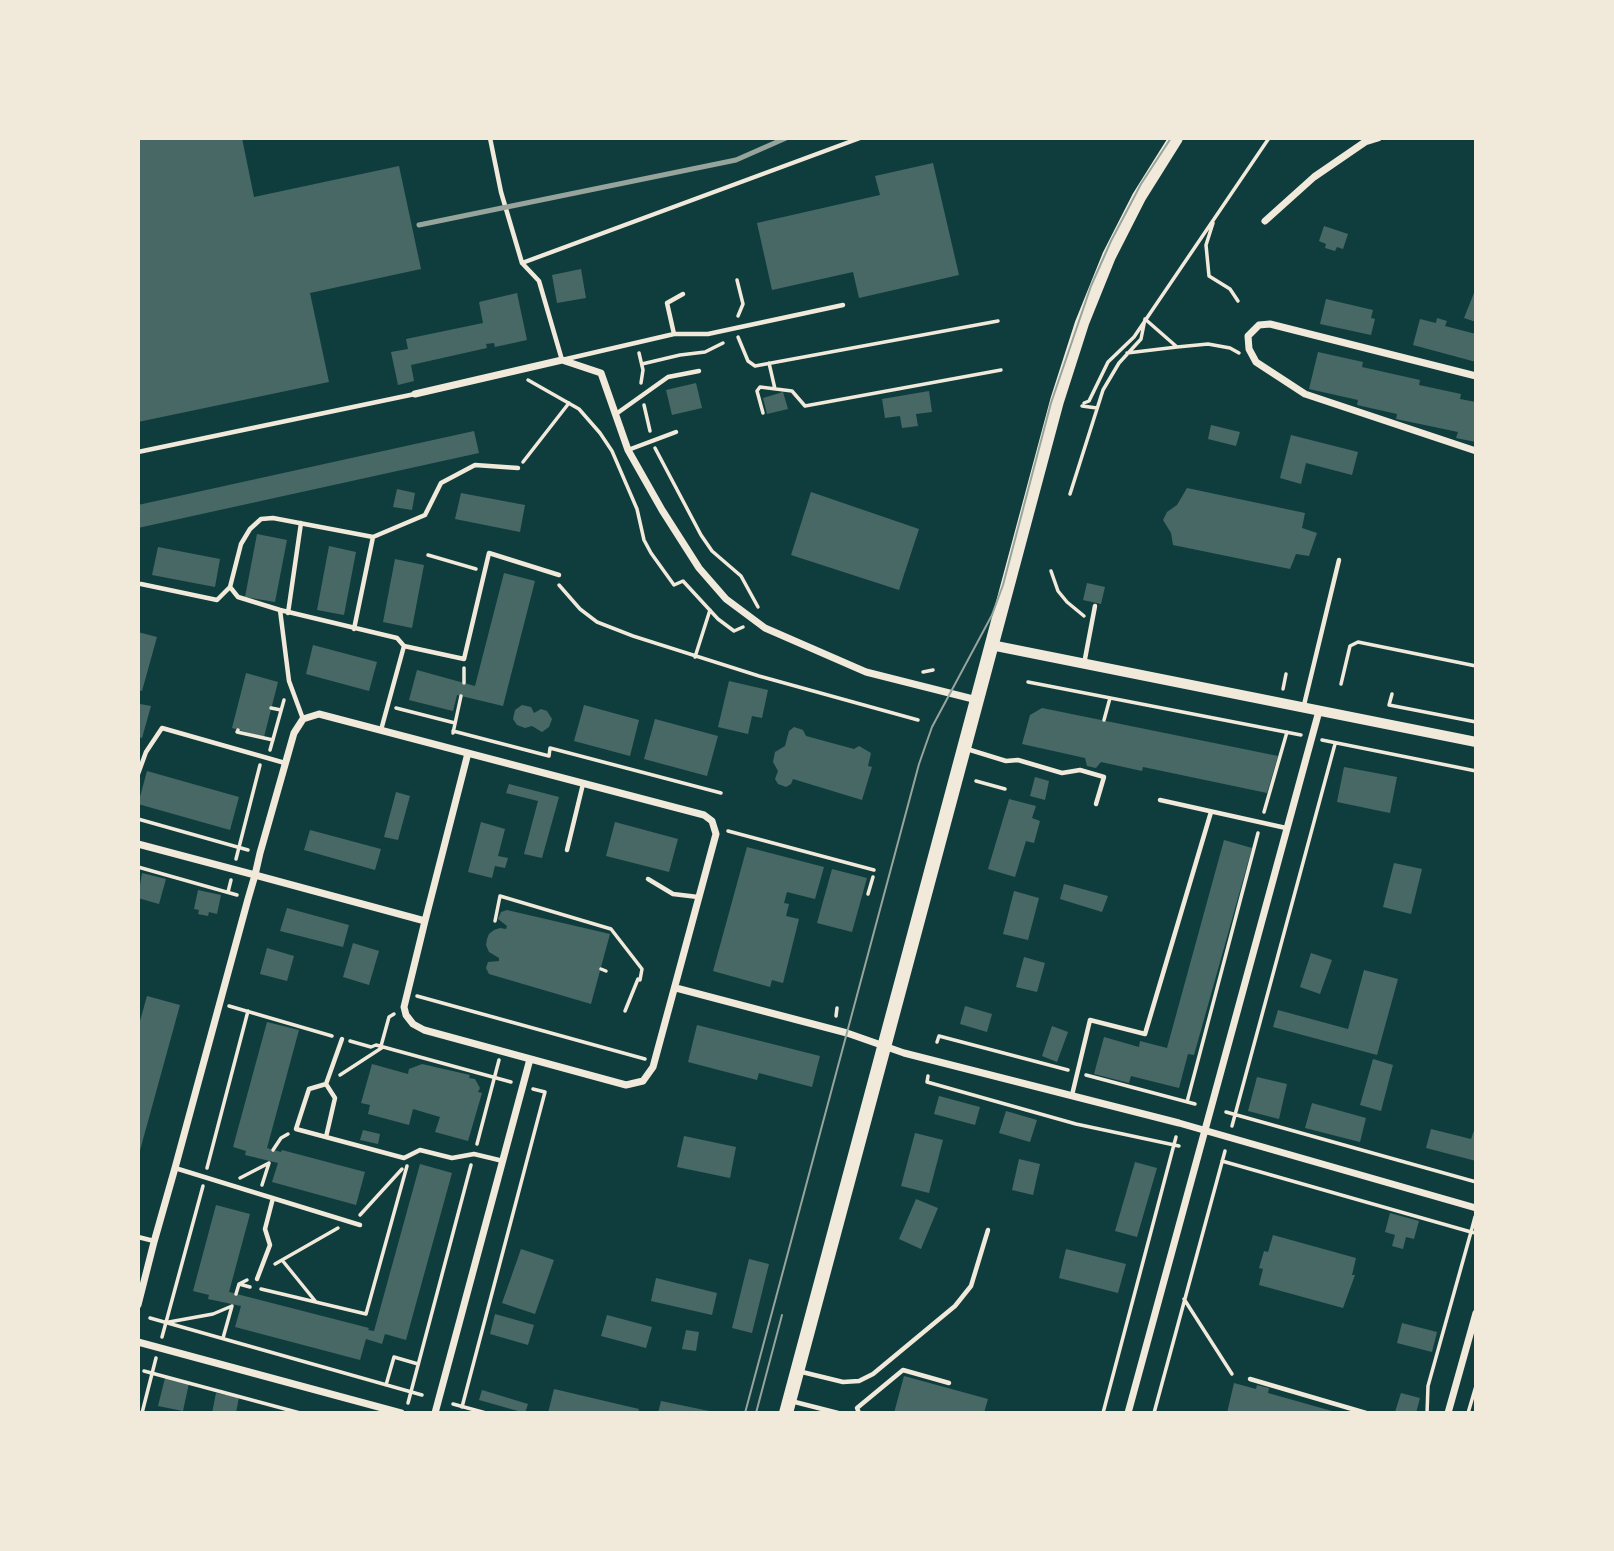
<!DOCTYPE html>
<style>
body{margin:0}
#map{position:relative;width:1614px;height:1551px;overflow:hidden;background:#0f3d3e;font-family:"Fira Sans Condensed",sans-serif}
canvas{display:block}
.frame{position:absolute;inset:0;border:140px solid #f1e9da;pointer-events:none}
</style>
<div id="map">
<canvas width="1614" height="1551"></canvas>
<div class="frame"></div>
</div>
<script>
const g = document.querySelector('canvas').getContext('2d');
g.lineJoin = 'round';
function fillPath(path, color) {
  g.fillStyle = color;
  g.fill(path, 'evenodd');
}
function toPath(rows) {
  const path = new Path2D();
  for (const r of rows) {
    path.moveTo(r[0], r[1]);
    for (let i = 2; i < r.length; i += 2) path.lineTo(r[i], r[i + 1]);
  }
  return path;
}
function stroke(path, color, width, dash) {
  g.strokeStyle = color;
  g.lineWidth = width;
  g.lineCap = dash ? 'butt' : 'round';
  g.setLineDash(dash || []);
  g.stroke(path);
}
fillPath(toPath([
 [138,138,242,138,254,197,399,166,421,269,310,293,329,382,138,422],
 [933,163,959,275,859,298,853,272,772,290,757,223,880,195,875,176],
 [1324,226,1348,234,1343,249,1337,247,1335,251,1325,248,1326,244,1319,241],
 [581,269,586,298,557,303,552,275],
 [1476,288,1476,322,1464,318],
 [517,293,527,340,495,347,494,343,486,344,487,348,411,365,414,381,398,385,391,352,408,349,406,339,483,323,479,302],
 [1326,299,1373,310,1371,318,1375,319,1371,335,1320,324],
 [1437,318,1447,321,1445,326,1476,334,1476,362,1413,345,1420,319,1436,323],
 [1318,352,1363,362,1362,367,1420,380,1419,385,1461,394,1460,399,1476,402,1476,442,1456,438,1458,432,1396,419,1397,414,1357,405,1358,400,1309,389],
 [696,383,702,408,672,415,666,390],
 [929,391,932,412,916,414,918,426,902,428,900,416,885,418,882,399],
 [783,392,788,409,767,414,763,398],
 [1211,425,1240,432,1236,446,1208,439],
 [474,431,479,453,138,528,138,505],
 [1291,435,1358,452,1352,475,1306,463,1301,484,1280,478],
 [1187,488,1305,513,1302,528,1317,533,1309,556,1296,554,1290,569,1173,545,1171,533,1163,520,1167,512,1177,505],
 [397,489,415,493,412,510,393,507],
 [811,492,919,529,899,590,791,555],
 [461,493,525,505,520,532,455,519],
 [257,534,287,540,275,602,245,597],
 [329,546,356,552,344,615,317,610],
 [158,547,220,559,215,587,152,575],
 [395,559,424,565,412,628,383,622],
 [504,573,535,581,503,706,457,695,453,711,409,700,417,670,475,686],
 [1087,583,1105,587,1101,604,1083,600],
 [138,632,157,637,142,691,138,690],
 [313,645,377,662,369,691,306,674],
 [246,673,278,682,264,737,232,728],
 [729,681,768,690,762,718,752,716,748,734,718,727],
 [140,704,151,706,142,738,138,737],
 [522,705,531,707,534,713,541,709,547,711,552,719,549,727,542,732,532,726,525,728,517,725,513,719,515,710],
 [584,705,639,720,630,756,574,741],
 [1042,708,1278,756,1267,793,1143,767,1142,771,1101,762,1096,768,1087,766,1085,758,1022,744,1030,715],
 [655,719,718,736,707,776,644,759],
 [794,727,803,730,806,736,854,749,859,746,871,753,868,766,872,767,862,800,793,779,791,784,786,787,778,784,775,779,778,771,773,762,775,752,785,746,789,731],
 [1344,767,1397,777,1390,813,1337,802],
 [147,771,239,797,230,830,138,804],
 [1035,777,1049,781,1045,800,1030,796],
 [509,784,559,797,542,858,524,854,538,801,506,793],
 [396,792,410,796,398,840,384,837],
 [1009,799,1036,806,1032,818,1040,821,1034,843,1026,841,1015,877,988,869],
 [481,822,505,829,498,856,508,858,505,868,495,866,492,878,468,872],
 [615,822,678,839,669,872,606,856],
 [310,830,381,849,375,870,304,850],
 [1224,840,1252,848,1194,1055,1188,1054,1179,1088,1131,1076,1129,1083,1094,1074,1104,1037,1139,1047,1140,1041,1167,1048],
 [747,847,824,867,815,899,787,892,784,903,789,904,786,916,799,919,783,983,772,980,770,987,713,971],
 [1394,863,1422,869,1411,914,1383,907],
 [832,869,867,878,852,932,817,923],
 [142,873,166,879,159,904,138,898],
 [1064,884,1108,896,1102,912,1060,899],
 [198,890,221,895,217,914,209,912,208,916,198,914,199,910,194,909],
 [1014,891,1039,898,1028,940,1003,934],
 [287,908,349,925,343,947,280,931],
 [507,910,610,934,591,1004,489,974,486,968,488,962,499,961,499,958,489,952,486,945,487,939,489,934,494,930,500,928,506,929,507,926,498,919,501,912],
 [353,943,379,951,369,985,343,977],
 [267,948,294,956,287,981,260,974],
 [1311,953,1332,960,1320,994,1300,987],
 [1024,957,1045,963,1037,992,1016,987],
 [1364,970,1398,979,1377,1055,1273,1027,1278,1010,1348,1029],
 [147,996,180,1005,139,1154,138,1028],
 [965,1006,992,1014,987,1032,960,1024],
 [267,1022,299,1030,267,1148,281,1152,282,1150,365,1172,356,1205,272,1182,278,1163,245,1155,246,1151,233,1147],
 [697,1025,820,1056,812,1087,759,1073,757,1080,688,1062],
 [1052,1026,1068,1032,1057,1062,1042,1056],
 [1373,1059,1393,1065,1381,1111,1360,1105],
 [372,1064,408,1074,409,1069,422,1064,470,1075,469,1078,475,1079,480,1088,478,1092,482,1093,468,1141,435,1132,440,1117,413,1109,409,1125,368,1114,370,1105,361,1103],
 [1257,1077,1287,1084,1279,1119,1248,1111],
 [939,1096,980,1107,975,1125,934,1114],
 [1312,1103,1366,1118,1360,1142,1305,1128],
 [1006,1111,1037,1120,1030,1142,999,1133],
 [1476,1125,1476,1161,1426,1148,1431,1129,1471,1139],
 [363,1130,380,1134,378,1144,360,1140],
 [915,1133,943,1140,929,1193,901,1186],
 [684,1136,736,1147,730,1178,677,1167],
 [1019,1159,1040,1164,1033,1195,1012,1190],
 [1135,1162,1157,1168,1137,1237,1115,1231],
 [420,1164,452,1173,406,1340,385,1334,382,1344,366,1339,360,1360,235,1327,241,1306,208,1299,209,1295,193,1291,216,1205,250,1214,229,1292,369,1328,368,1330,374,1331],
 [916,1199,938,1208,921,1249,899,1239],
 [1390,1213,1419,1221,1414,1239,1406,1237,1403,1249,1392,1246,1395,1235,1385,1232],
 [1273,1235,1356,1258,1352,1275,1355,1275,1343,1308,1259,1285,1263,1269,1259,1268,1264,1251,1268,1252],
 [521,1249,554,1260,535,1314,502,1303],
 [1066,1249,1126,1264,1118,1293,1059,1278],
 [749,1259,769,1264,752,1333,732,1328],
 [656,1278,717,1293,712,1315,651,1301],
 [495,1314,534,1325,528,1345,490,1334],
 [607,1315,652,1327,646,1348,601,1336],
 [1402,1323,1437,1332,1432,1352,1397,1343],
 [686,1330,699,1332,696,1351,682,1349],
 [904,1376,988,1399,984,1413,894,1413],
 [165,1378,189,1383,183,1411,158,1406],
 [1234,1383,1256,1389,1257,1385,1269,1388,1268,1393,1339,1413,1227,1413],
 [554,1389,639,1409,638,1413,548,1413],
 [482,1390,528,1404,525,1413,479,1400],
 [216,1393,239,1397,236,1413,212,1413],
 [1401,1393,1420,1398,1416,1413,1395,1412],
 [661,1401,714,1412,714,1413,658,1413]
]), '#486865');
stroke(toPath([
 [1213,223,1206,245,1209,276,1230,289,1238,301],
 [737,280,743,304,738,316],
 [738,337,748,361,755,366,998,321],
 [639,353,643,370,641,383],
 [1127,353,1177,347],
 [769,363,775,389],
 [642,364,680,355,705,352,723,343],
 [528,380,579,409,600,433,612,451,637,509,644,540,651,553,674,585,683,581,718,619,734,631,743,627],
 [1084,403,1089,401,1108,362,1134,337,1269,138],
 [644,405,650,431],
 [1082,406,1097,408],
 [763,413,757,391,760,387,792,391,805,406,1001,370],
 [655,448,701,535,712,551,741,576,758,607],
 [523,462,569,403],
 [1070,494,1103,390,1119,363,1141,339,1145,319,1177,347,1208,344,1230,348,1239,353],
 [428,555,476,569],
 [1051,571,1058,591,1067,602,1084,616],
 [559,585,580,609,597,622,633,636,759,676,918,720],
 [695,657,710,610],
 [923,672,933,670],
 [1028,682,1301,735],
 [464,683,464,668],
 [1341,684,1350,646,1358,642,1476,666],
 [1283,689,1286,674],
 [1392,694,1389,705,1476,722],
 [271,708,281,710],
 [396,708,455,723],
 [1104,720,1110,698],
 [238,730,237,732,273,740],
 [453,731,549,756,550,748,721,793],
 [453,733,461,696],
 [1322,740,1476,771],
 [270,750,284,700],
 [976,781,1005,789],
 [1264,812,1287,732],
 [138,819,248,850],
 [728,831,874,870],
 [236,859,260,765],
 [138,867,237,895],
 [228,892,231,880],
 [868,894,873,877],
 [495,921,500,896,611,929,642,969,640,980],
 [601,969,606,971],
 [417,996,645,1059],
 [229,1006,332,1036],
 [625,1011,638,979],
 [836,1016,837,1008],
 [350,1041,371,1047,376,1045,511,1082],
 [937,1042,939,1036,1068,1070],
 [381,1046,389,1017,394,1014],
 [340,1075,383,1047],
 [1086,1075,1195,1104],
 [928,1076,927,1082,1076,1124,1179,1146],
 [1187,1102,1258,833],
 [1226,1112,1476,1182],
 [1232,1126,1335,744],
 [477,1144,499,1060],
 [273,1150,281,1138,288,1134],
 [1222,1161,1471,1232,1428,1386,1427,1413],
 [207,1168,248,1011],
 [240,1178,269,1163],
 [262,1185,269,1163],
 [360,1215,402,1169],
 [1475,1217,1471,1232,1476,1233],
 [282,1260,316,1302],
 [275,1264,338,1228],
 [239,1284,250,1287],
 [261,1289,366,1314,407,1166],
 [236,1294,239,1284,247,1280],
 [1184,1299,1232,1374],
 [150,1318,422,1395],
 [169,1322,213,1314,232,1306],
 [162,1337,203,1186],
 [223,1338,232,1306],
 [144,1371,300,1413],
 [386,1385,394,1357,418,1364],
 [408,1403,471,1165],
 [453,1404,486,1413],
 [462,1407,545,1092,533,1089],
 [142,1413,156,1358],
 [1103,1413,1176,1137],
 [1154,1413,1225,1151],
 [1468,1413,1476,1386]
]), '#f1e9da', 3.5);
stroke(toPath([
 [490,138,501,192,522,263,539,281,562,360,674,334,708,334,843,305],
 [522,263,860,138],
 [674,334,667,303,683,294],
 [616,414,668,377,699,371],
 [628,450,676,432],
 [138,452,415,394],
 [373,537,425,515,441,483,475,465,518,468],
 [141,584,217,600,230,587],
 [280,610,238,597,230,587,241,544,250,529,261,519,273,518,373,537,354,629],
 [288,613,301,523],
 [1084,664,1095,606],
 [1304,705,1339,560],
 [303,719,289,681,280,610,397,638,404,646],
 [381,730,404,646,464,659,489,553,559,575],
 [967,749,1006,761,1018,760,1062,773,1080,770,1104,777,1096,804],
 [138,774,146,752,162,728,285,763],
 [1160,800,1286,828],
 [567,850,583,784],
 [648,879,673,894,698,897],
 [342,1039,326,1084,309,1089,296,1129,404,1158,420,1150,452,1158,474,1154,503,1161],
 [326,1084,335,1098,326,1137],
 [1072,1095,1090,1020,1145,1034,1211,812],
 [175,1168,360,1225],
 [138,1237,154,1241],
 [257,1279,270,1245,265,1229,273,1198],
 [798,1371,843,1382,859,1381,873,1374,955,1306,971,1286,988,1230],
 [1250,1379,1366,1413],
 [791,1401,838,1413],
 [859,1413,857,1408,903,1370,949,1383]
]), '#f1e9da', 4.5);
stroke(toPath([
 [1265,221,1314,177,1365,142,1378,138],
 [1476,376,1270,324,1259,325,1248,336,1249,349,1256,362,1305,394,1476,451],
 [415,394,562,360,601,373,628,450,662,510,699,568,726,599,765,628,866,672,977,700],
 [138,844,255,875,425,921,404,1007,406,1015,413,1024,424,1030,626,1085,643,1081,653,1067,716,834,712,821,704,815,319,714,303,719,294,733,260,853,255,875,248,899,175,1168,154,1242,138,1305],
 [425,921,468,753],
 [676,988,847,1033,904,1053,1179,1123,1476,1208],
 [138,1342,401,1413],
 [435,1413,530,1059],
 [1128,1413,1319,711],
 [1448,1413,1476,1313]
]), '#f1e9da', 7);
stroke(toPath([
 [991,645,1476,742]
]), '#f1e9da', 10);
stroke(toPath([
 [786,1413,1057,401,1082,323,1109,256,1139,197,1176,138]
]), '#f1e9da', 14);
stroke(toPath([
 [745,1413,919,764,932,727,992,615,1003,585,1051,403,1091,286,1111,241,1141,184,1171,138],
 [756,1413,782,1315]
]), '#97a49c', 2);
stroke(toPath([
 [419,225,736,160,786,138]
]), '#97a49c', 5);
</script>
